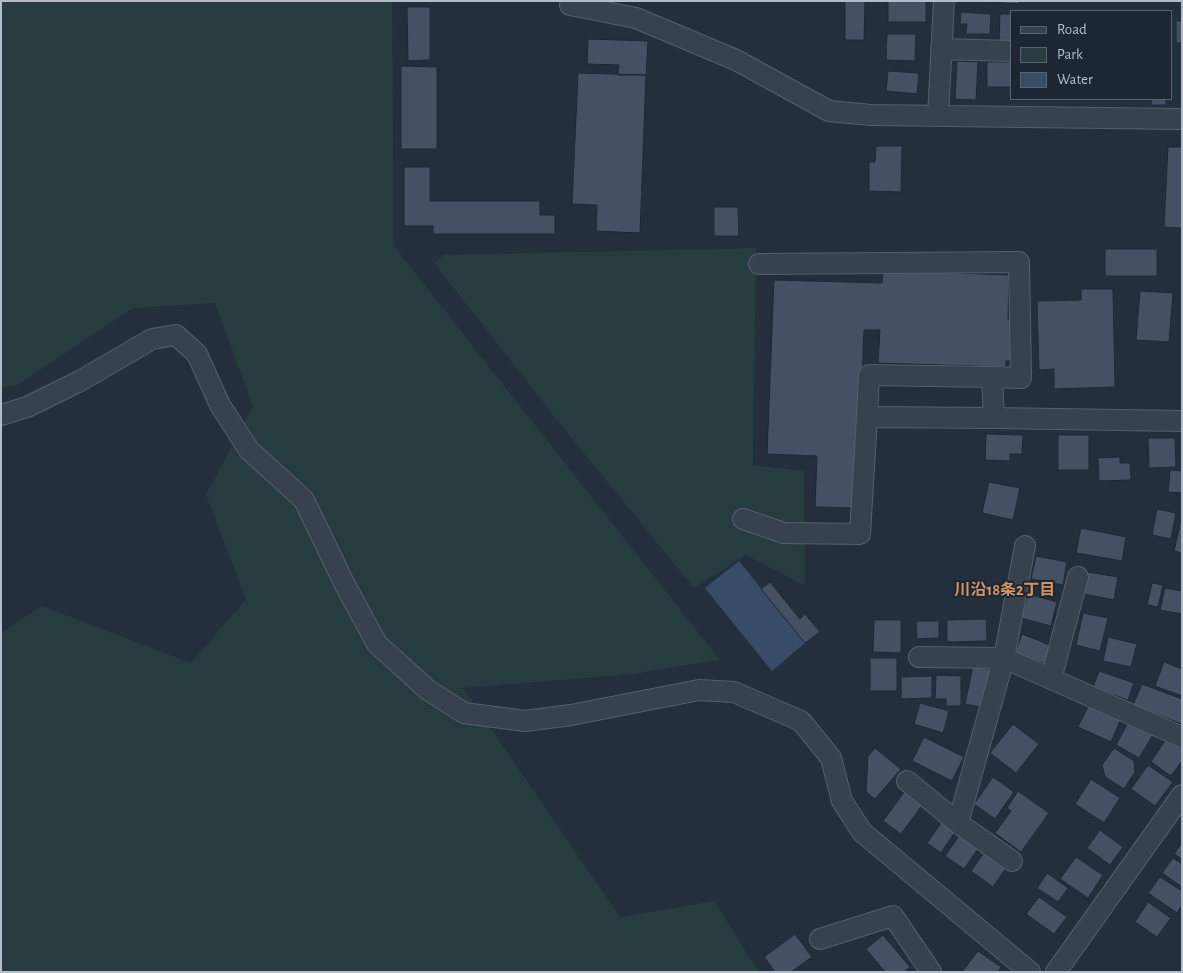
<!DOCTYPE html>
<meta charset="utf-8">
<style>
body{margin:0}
#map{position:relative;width:1183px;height:973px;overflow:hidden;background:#242f3e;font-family:"Alegreya Sans",sans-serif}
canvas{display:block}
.frame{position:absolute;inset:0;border:2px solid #b4bcc9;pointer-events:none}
.legend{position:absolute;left:1010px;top:10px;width:162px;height:90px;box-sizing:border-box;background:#1d2633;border:1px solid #59626f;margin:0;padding:6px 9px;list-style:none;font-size:15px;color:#b4bcc9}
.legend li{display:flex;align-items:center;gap:10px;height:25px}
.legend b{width:25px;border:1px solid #59626f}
</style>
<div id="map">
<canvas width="1183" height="973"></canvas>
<div class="frame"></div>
<ul class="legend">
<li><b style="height:6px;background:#38414e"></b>Road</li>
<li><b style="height:14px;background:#263c3f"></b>Park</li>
<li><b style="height:14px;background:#394c67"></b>Water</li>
</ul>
</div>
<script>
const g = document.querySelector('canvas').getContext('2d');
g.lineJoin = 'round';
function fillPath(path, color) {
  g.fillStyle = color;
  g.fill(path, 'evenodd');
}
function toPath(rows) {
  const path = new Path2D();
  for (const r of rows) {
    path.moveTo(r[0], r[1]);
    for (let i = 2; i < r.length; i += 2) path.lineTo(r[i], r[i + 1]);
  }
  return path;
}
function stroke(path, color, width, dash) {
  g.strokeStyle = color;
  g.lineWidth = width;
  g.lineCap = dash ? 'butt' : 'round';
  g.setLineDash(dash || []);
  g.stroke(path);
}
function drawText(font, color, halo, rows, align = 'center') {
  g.font = font + ' "Alegreya Sans","Noto Sans JP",sans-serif';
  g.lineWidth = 4;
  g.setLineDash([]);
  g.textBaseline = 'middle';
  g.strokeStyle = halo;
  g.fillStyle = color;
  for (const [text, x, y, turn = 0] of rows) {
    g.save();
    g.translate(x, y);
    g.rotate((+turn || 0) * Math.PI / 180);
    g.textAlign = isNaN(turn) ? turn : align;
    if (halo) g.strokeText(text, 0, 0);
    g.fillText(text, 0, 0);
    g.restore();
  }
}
fillPath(toPath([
 [1,1,392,1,394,246,720,660,632,674,463,688,620,917,714,901,759,972,1,972,1,633,42,606,191,663,246,599,206,495,253,407,215,303,133,308,18,385,1,388],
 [756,248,753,465,804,471,805,586,746,555,694,588,565,430,434,263,444,255]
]), '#263c3f');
fillPath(toPath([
 [739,561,805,643,772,671,705,588]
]), '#394c67');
const building = toPath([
 [845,1,865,1,864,40,845,40,845,1],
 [888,1,926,1,926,22,888,22,888,1],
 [977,1,1019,1,1019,4,977,1],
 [407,7,430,7,430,60,408,61,407,7],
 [961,12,991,14,990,34,966,34,967,24,960,24,961,12],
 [1000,14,1012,14,1012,42,999,41,1000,14],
 [1176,21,1182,21,1182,43,1176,43,1176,21],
 [887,34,916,34,915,61,886,60,887,34],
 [588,39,648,41,646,75,618,75,619,65,587,64,588,39],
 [957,61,978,62,976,100,955,99,957,61],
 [987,62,1011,62,1011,87,987,87,987,62],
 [401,66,437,67,437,149,401,149,401,66],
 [888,71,919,73,917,94,886,91,888,71],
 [578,73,646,75,640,233,596,231,597,205,572,204,578,73],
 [1152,99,1166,99,1166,105,1151,105,1152,99],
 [876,146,902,146,901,192,869,191,869,162,875,162,876,146],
 [1168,147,1182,147,1182,228,1164,227,1168,147],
 [404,167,430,167,430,201,540,201,540,215,555,215,555,234,433,234,433,226,404,226,404,167],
 [714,207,738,207,739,236,714,236,714,207],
 [1105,249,1157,249,1157,276,1105,276,1105,249],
 [883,270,1009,275,1008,320,1018,320,1017,361,1006,361,1006,367,878,363,880,330,864,330,857,508,815,507,817,456,767,454,774,280,882,283,883,270],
 [1081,289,1113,289,1115,387,1054,389,1054,369,1039,370,1037,301,1081,300,1081,289],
 [1140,291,1173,293,1169,342,1136,340,1140,291],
 [986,434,1023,435,1022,454,1010,454,1010,461,985,460,986,434],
 [1058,435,1089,435,1089,470,1058,470,1058,435],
 [1148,438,1175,438,1176,467,1149,468,1148,438],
 [1120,457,1120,463,1130,463,1131,480,1099,481,1098,458,1120,457],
 [1170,470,1182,471,1182,493,1168,492,1170,470],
 [989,482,1020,488,1013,520,982,513,989,482],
 [1157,509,1176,513,1171,539,1152,535,1157,509],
 [1182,516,1182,553,1174,551,1182,516],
 [1081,528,1126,537,1122,561,1076,553,1081,528],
 [1036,556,1067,562,1063,585,1031,579,1036,556],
 [1088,572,1118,577,1114,600,1084,594,1088,572],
 [770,582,800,619,805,614,820,632,805,643,761,589,770,582],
 [1152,583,1163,585,1158,607,1147,605,1152,583],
 [1165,588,1182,591,1182,614,1160,610,1165,588],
 [1028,594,1057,602,1051,626,1021,618,1028,594],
 [1083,613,1108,618,1100,651,1076,645,1083,613],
 [986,619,987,641,947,642,947,620,986,619],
 [874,620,901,620,901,653,873,652,874,620],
 [916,621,939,621,939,638,917,639,916,621],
 [1022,634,1055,647,1048,665,1015,653,1022,634],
 [1108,637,1137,644,1131,667,1103,661,1108,637],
 [870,658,897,658,897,691,870,691,870,658],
 [1164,662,1182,669,1182,696,1155,686,1164,662],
 [973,666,993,670,985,708,965,704,973,666],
 [1099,671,1134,683,1128,700,1093,687,1099,671],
 [936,675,961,676,961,706,946,706,946,699,935,699,936,675],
 [932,676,932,698,901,699,901,677,932,676],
 [1142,684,1182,699,1182,724,1133,705,1142,684],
 [920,703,949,711,943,733,914,724,920,703],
 [1089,705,1121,719,1111,742,1078,727,1089,705],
 [1129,721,1153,735,1139,758,1116,745,1129,721],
 [1013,724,1039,744,1016,773,990,753,1013,724],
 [924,737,964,757,952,781,912,761,924,737],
 [1166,739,1182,749,1182,761,1171,776,1151,762,1166,739],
 [875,748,901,769,875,799,866,792,868,756,875,748],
 [1114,748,1134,761,1135,772,1124,789,1105,777,1102,765,1114,748],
 [1148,765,1173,782,1155,806,1131,789,1148,765],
 [993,777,1014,792,995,819,974,804,993,777],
 [1091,779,1120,798,1104,823,1075,804,1091,779],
 [905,791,923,804,901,834,883,821,905,791],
 [1018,791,1049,813,1021,852,995,833,1011,811,1007,808,1018,791],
 [943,820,957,829,941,853,927,843,943,820],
 [1100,830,1123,847,1110,865,1087,848,1100,830],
 [961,833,980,846,964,869,945,856,961,833],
 [1182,843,1182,859,1174,854,1182,843],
 [984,853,1006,868,993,887,971,871,984,853],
 [1076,857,1103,875,1088,898,1060,879,1076,857],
 [1173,858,1182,864,1182,887,1162,873,1173,858],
 [1047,873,1068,888,1058,902,1037,888,1047,873],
 [1160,877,1182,891,1182,905,1177,913,1148,893,1160,877],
 [1039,897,1067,917,1054,934,1026,914,1039,897],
 [1148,902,1171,918,1157,937,1135,922,1148,902],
 [795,934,812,957,791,972,775,972,764,957,795,934],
 [883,935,910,967,904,972,885,972,866,949,883,935],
 [978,951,1001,967,998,972,962,972,978,951]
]);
fillPath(building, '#455162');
stroke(building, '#1f2835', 1);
const minor = toPath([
 [570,5,636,18,736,60,829,111,871,115,1182,119],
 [941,49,1012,51],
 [938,116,944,1],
 [759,264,1019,262,1021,378,992,377],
 [1,415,27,407,80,381,152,339,176,335,197,354,220,405,249,450,304,500,344,583,377,644,428,690,464,713,525,721,571,715,699,690,734,692,801,721,831,758,842,801,862,832,1030,972],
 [867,417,869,375,992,377,994,418],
 [743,519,784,533,860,534,867,417,994,418,1182,421],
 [919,657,1004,658,1182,737],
 [1051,679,1078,577],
 [907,781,958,823,1012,861],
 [958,823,1004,658,1025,546],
 [820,939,893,916,931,972],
 [1056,972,1182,795]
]);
stroke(minor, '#565f6c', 22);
stroke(minor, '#38414e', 20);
drawText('bold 16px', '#d59563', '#1d2633', [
 ["川沿18条2丁目",1005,590]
]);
</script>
